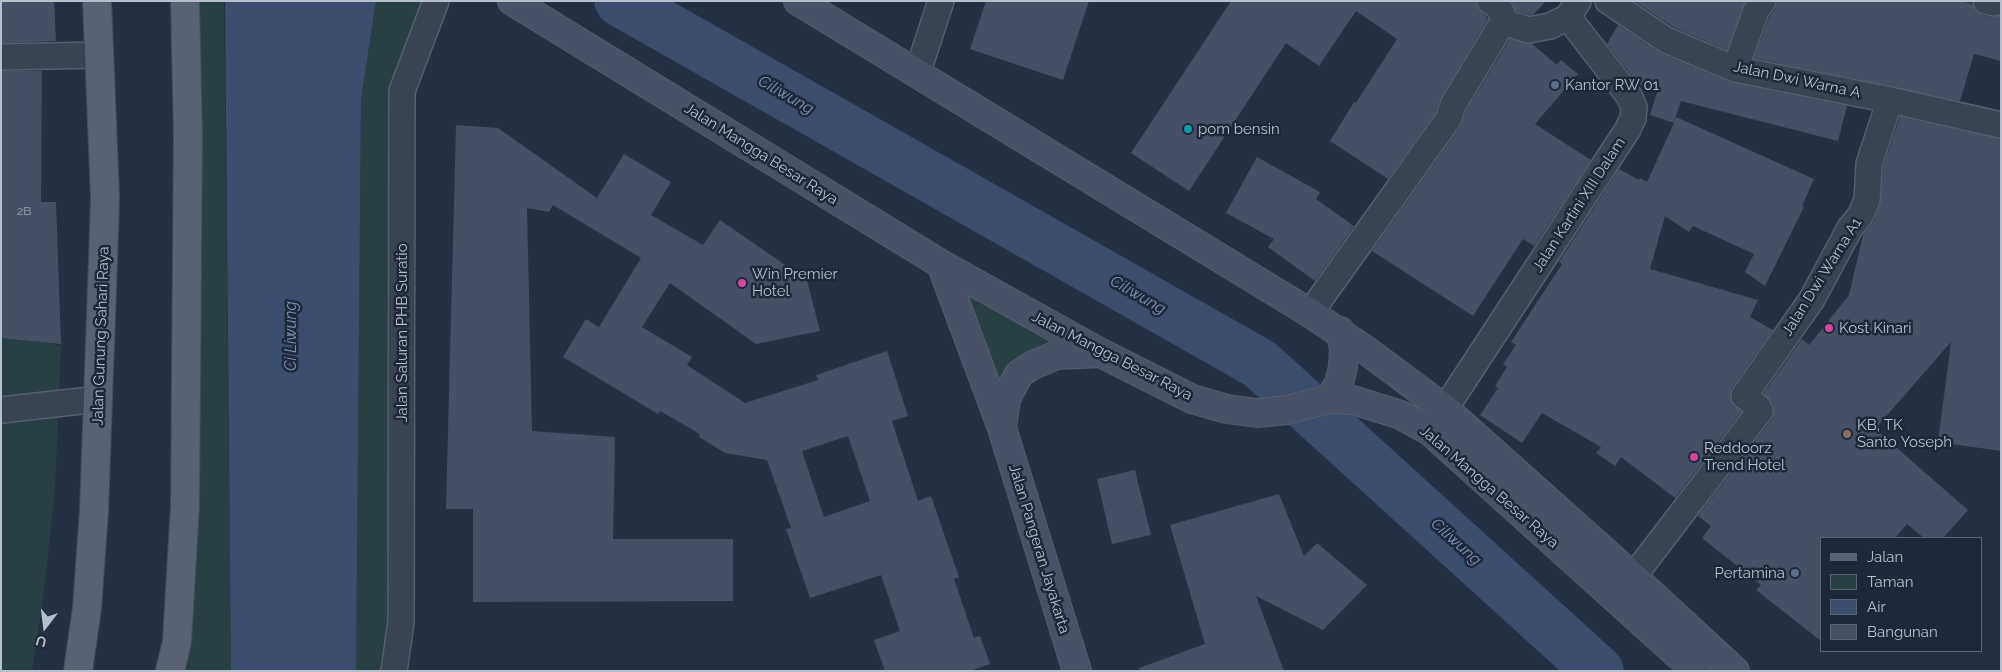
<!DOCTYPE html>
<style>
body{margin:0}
#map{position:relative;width:2002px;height:672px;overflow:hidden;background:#263043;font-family:Raleway,sans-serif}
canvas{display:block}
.frame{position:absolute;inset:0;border:2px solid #b7becc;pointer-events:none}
.legend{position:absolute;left:1820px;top:537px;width:162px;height:115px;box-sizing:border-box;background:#1f2838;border:1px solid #5c6473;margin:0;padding:6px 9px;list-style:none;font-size:15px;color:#b7becc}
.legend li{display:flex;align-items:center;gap:10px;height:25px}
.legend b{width:25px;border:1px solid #5c6473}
.north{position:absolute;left:20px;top:602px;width:50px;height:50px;-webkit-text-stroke:4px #1f2838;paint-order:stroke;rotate:195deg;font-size:14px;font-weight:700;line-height:20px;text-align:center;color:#b7becc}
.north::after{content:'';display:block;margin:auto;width:18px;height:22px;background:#b7becc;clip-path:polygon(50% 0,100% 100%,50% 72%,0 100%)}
</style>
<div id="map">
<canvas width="2002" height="672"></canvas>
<div class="frame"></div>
<ul class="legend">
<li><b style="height:6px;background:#586272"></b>Jalan</li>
<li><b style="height:14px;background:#283f44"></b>Taman</li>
<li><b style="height:14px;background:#3b4c6c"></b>Air</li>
<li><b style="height:14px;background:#455065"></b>Bangunan</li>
</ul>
<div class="north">U</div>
</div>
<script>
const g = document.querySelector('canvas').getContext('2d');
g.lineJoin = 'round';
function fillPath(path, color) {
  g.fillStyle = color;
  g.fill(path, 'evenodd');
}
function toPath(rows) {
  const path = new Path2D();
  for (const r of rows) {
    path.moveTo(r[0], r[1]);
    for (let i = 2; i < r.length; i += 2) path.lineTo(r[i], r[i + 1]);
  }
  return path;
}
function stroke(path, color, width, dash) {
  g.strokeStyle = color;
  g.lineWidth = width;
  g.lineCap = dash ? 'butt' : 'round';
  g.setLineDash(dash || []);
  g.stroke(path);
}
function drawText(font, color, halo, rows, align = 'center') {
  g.font = font + ' Raleway,sans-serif';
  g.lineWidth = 5;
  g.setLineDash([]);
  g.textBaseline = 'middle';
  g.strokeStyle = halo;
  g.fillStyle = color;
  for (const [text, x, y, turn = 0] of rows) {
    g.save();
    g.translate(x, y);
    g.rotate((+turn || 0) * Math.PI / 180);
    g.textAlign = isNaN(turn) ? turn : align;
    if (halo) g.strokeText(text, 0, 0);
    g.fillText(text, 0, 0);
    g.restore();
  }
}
fillPath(toPath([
 [185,1,224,1,231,671,170,671],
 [376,1,441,1,402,91,394,671,356,671,361,100],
 [941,264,1101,353,1057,355,1006,399],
 [1,338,51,343,61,347,55,491,43,599,32,671,1,671]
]), '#283f44');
fillPath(toPath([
 [225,1,376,1,361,100,356,671,231,671]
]), '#3b4c6c');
stroke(toPath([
 [620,1,1260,364,1598,671]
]), '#3b4c6c', 51);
fillPath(toPath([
 [1,1,54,1,56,41,1,43],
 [986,1,1089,1,1063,80,970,49],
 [1231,1,1476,1,1477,7,1488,19,1441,98,1436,112,1388,179,1330,141,1354,102,1356,103,1397,39,1356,11,1319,66,1286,43,1189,191,1131,153],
 [1511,1,1546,1,1533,15,1530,15,1516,11],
 [1634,1,1745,1,1727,50,1673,27],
 [1777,1,1961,1,1972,4,1976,11,1983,15,1991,17,2001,15,2001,61,1974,54,1960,101,1754,58,1769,18,1775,9],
 [1618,25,1660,53,1729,82,1847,106,1838,141,1681,101,1674,121,1676,117,1814,179,1802,206,1804,207,1765,286,1745,272,1754,254,1693,226,1689,232,1665,216,1650,269,1758,300,1750,317,1773,330,1732,388,1730,395,1731,401,1741,412,1675,498,1621,457,1615,466,1596,453,1601,447,1542,413,1522,443,1480,415,1498,388,1495,386,1507,367,1503,364,1516,345,1511,342,1562,264,1559,262,1619,169,1639,180,1640,178,1647,182,1674,123,1650,115,1657,92,1640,84,1640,83,1635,80,1607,44],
 [1510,39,1532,44,1557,65,1561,60,1578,74,1535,124,1591,160,1534,246,1523,239,1473,316,1372,251,1461,126,1466,111],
 [1,71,42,71,41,202,56,202,61,344,1,338],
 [1900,117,2001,139,2001,451,1938,442,1951,342,1875,429,1968,510,1943,538,1924,538,1907,524,1895,538,1821,538,1821,641,1756,590,1761,585,1702,538,1711,526,1698,516,1772,419,1774,412,1773,405,1764,393,1802,339,1809,345,1849,295,1863,235,1873,222,1880,205,1883,167],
 [456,125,498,128,597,198,624,154,671,182,651,215,703,245,720,220,807,280,820,331,756,344,670,283,642,327,692,357,687,365,745,403,818,380,816,375,887,351,908,416,892,421,918,501,931,496,959,577,954,579,974,638,980,636,990,664,970,671,885,671,874,640,900,631,881,575,810,598,786,529,791,528,767,460,725,453,699,437,700,434,660,411,658,414,563,357,586,319,599,327,641,258,553,205,549,212,527,208,532,431,615,437,613,539,733,539,733,601,473,602,473,509,446,509],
 [848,436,870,501,824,517,802,451],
 [1257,157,1320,192,1316,199,1354,226,1315,281,1268,247,1274,239,1226,213],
 [1135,470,1151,535,1112,544,1097,479],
 [1279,494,1304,556,1317,543,1367,585,1323,630,1256,596,1284,671,1140,671,1139,668,1205,644,1170,525]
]), '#455065');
const street = toPath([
 [1608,1,1666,40,1735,69,1890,100,2001,125],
 [1986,1,1994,3,1996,1],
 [1503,22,1529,30,1550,26,1568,17],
 [1,57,98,55],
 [1735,69,1756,11,1763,1],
 [917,74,941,1],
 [1310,313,1449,118,1453,105,1503,22,1502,13,1498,7,1490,1],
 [1445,409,1628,129,1633,118,1634,107,1629,96,1568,17,1578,1],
 [1,410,99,399],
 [1633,577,1760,411,1758,407,1744,396,1812,299,1850,228,1860,216,1867,200,1869,164,1890,100],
 [394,671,401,622,402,91,436,1]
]);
const secondary = toPath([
 [512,1,941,264,1101,353,1192,399,1227,409,1257,413,1287,410,1329,399,1353,400,1401,415,1430,431,1696,671],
 [798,1,1310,313,1367,351,1445,409,1633,577,1735,671],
 [941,264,1002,428,1077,671],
 [1329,399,1339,384,1343,367,1344,348,1340,331],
 [1002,428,1006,399,1019,374,1033,365,1057,355,1101,353]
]);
const primary = toPath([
 [78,671,87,608,94,511,104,231,105,197,97,1],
 [170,671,177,642,185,506,188,136,185,1]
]);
stroke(street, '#555e6d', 28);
stroke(secondary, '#555e6d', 30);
stroke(primary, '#444c5c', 30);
stroke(street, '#3a4352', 25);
stroke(secondary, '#485165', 28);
stroke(primary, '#586272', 28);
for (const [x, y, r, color] of [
 [1555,85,5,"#5c6f8a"],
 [1188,129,5,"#0f9aa8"],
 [742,283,5,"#d1479c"],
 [1829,328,5,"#d1479c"],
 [1847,434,5,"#8d6e63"],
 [1694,457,5,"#d1479c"],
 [1795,573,5,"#5c6f8a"]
]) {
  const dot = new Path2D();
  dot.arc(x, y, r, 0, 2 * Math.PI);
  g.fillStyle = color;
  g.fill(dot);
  stroke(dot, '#1f2838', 2);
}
drawText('12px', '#9aa2b2', null, [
 ["2B",24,211]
]);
drawText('15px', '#b7becc', '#1f2838', [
 ["Jalan Dwi Warna A",1797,80,12],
 ["Jalan Mangga Besar Raya",761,154,32],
 ["Jalan Kartini XIII Dalam",1579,205,-57],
 ["Jalan Dwi Warna A1",1822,277,-58],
 ["Jalan Saluran PHB Suratio",402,333,-90],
 ["Jalan Gunung Sahari Raya",101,336,-88],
 ["Jalan Mangga Besar Raya",1112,356,27],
 ["Jalan Mangga Besar Raya",1489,487,41],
 ["Jalan Pangeran Jayakarta",1039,549,73]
]);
drawText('15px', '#b7becc', '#1f2838', [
 ["Kantor RW 01",1565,85],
 ["pom bensin",1198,129],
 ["Win Premier",752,274],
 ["Hotel",752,291],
 ["Kost Kinari",1839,328],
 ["KB, TK",1857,425],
 ["Santo Yoseph",1857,442],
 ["Reddoorz",1704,448],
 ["Trend Hotel",1704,465],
 ["Pertamina",1785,573,"right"]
], 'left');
drawText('italic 16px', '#7e92b4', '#1f2838', [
 ["Ciliwung",786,95,30],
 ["Ciliwung",1138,295,30],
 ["Ci Liwung",291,336,-90],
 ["Ciliwung",1456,542,42]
]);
</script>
